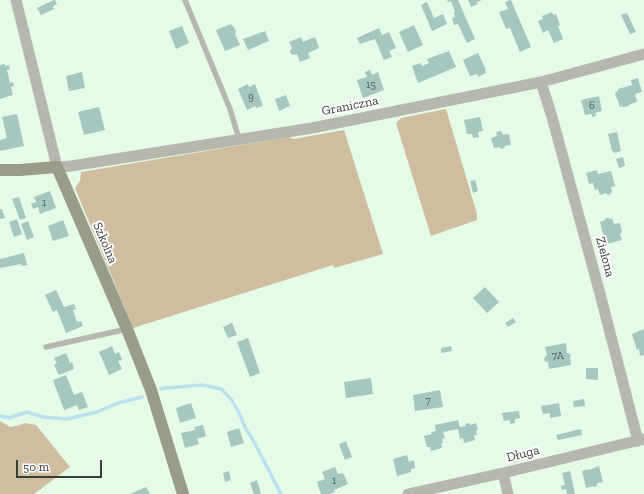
<!DOCTYPE html>
<meta charset="utf-8">
<style>
body{margin:0}
#map{position:relative;width:644px;height:494px;overflow:hidden;background:#e5fbe7;font-family:"Zilla Slab",serif}
canvas{display:block}
.scale{position:absolute;left:16px;top:460px;width:86px;height:18px;box-sizing:border-box;border:2px solid #373f38;border-top:0;padding-left:5px;font-size:12px;line-height:14px;white-space:nowrap;color:#373f38;-webkit-text-stroke:3px #fff;paint-order:stroke}
</style>
<div id="map">
<canvas width="644" height="494"></canvas>
<div class="scale">50 m</div>
</div>
<script>
const g = document.querySelector('canvas').getContext('2d');
g.lineJoin = 'round';
function fillPath(path, color) {
  g.fillStyle = color;
  g.fill(path, 'evenodd');
}
function toPath(rows) {
  const path = new Path2D();
  for (const r of rows) {
    path.moveTo(r[0], r[1]);
    for (let i = 2; i < r.length; i += 2) path.lineTo(r[i], r[i + 1]);
  }
  return path;
}
function stroke(path, color, width, dash) {
  g.strokeStyle = color;
  g.lineWidth = width;
  g.lineCap = dash ? 'butt' : 'round';
  g.setLineDash(dash || []);
  g.stroke(path);
}
function drawText(font, color, halo, rows, align = 'center') {
  g.font = font + ' "Zilla Slab",serif';
  g.lineWidth = 4;
  g.setLineDash([]);
  g.textBaseline = 'middle';
  g.strokeStyle = halo;
  g.fillStyle = color;
  for (const [text, x, y, turn = 0] of rows) {
    g.save();
    g.translate(x, y);
    g.rotate((+turn || 0) * Math.PI / 180);
    g.textAlign = isNaN(turn) ? turn : align;
    if (halo) g.strokeText(text, 0, 0);
    g.fillText(text, 0, 0);
    g.restore();
  }
}
fillPath(toPath([
 [446,109,477,214,477,220,431,236,396,123,401,118],
 [344,130,383,254,334,268,333,265,133,328,75,188,80,181,81,172,289,137,293,139],
 [0,421,10,427,20,425,25,423,36,425,70,467,34,494,0,494]
]), '#cfbda0');
stroke(toPath([
 [161,389,164,388,203,385,221,389,231,399,239,413,246,429,253,440,281,494],
 [0,416,9,418,27,412,43,417,67,419,97,412,118,403,142,397]
]), '#bae2ee', 3.5);
fillPath(toPath([
 [54,0,55,0,57,4,53,6,54,9,41,15,37,8],
 [447,0,458,0,475,39,467,43,458,24,454,25,452,18,455,17,454,13,455,12,451,1,448,2],
 [468,0,482,0,477,2,478,4,471,7],
 [510,0,511,0,531,47,520,52,510,28,506,29,499,12,508,9,505,2],
 [427,2,434,18,443,14,447,24,432,31,421,5],
 [552,12,553,15,556,14,560,25,558,26,563,39,554,43,548,30,543,33,538,21,543,19,542,16],
 [627,13,636,32,630,34,621,15],
 [231,24,232,26,234,27,236,32,235,34,240,45,225,51,216,30],
 [414,25,423,45,408,52,399,32],
 [182,26,189,43,176,49,169,31],
 [379,28,382,35,389,32,396,48,389,51,392,57,384,60,375,39,360,44,357,38],
 [265,31,269,41,248,50,243,39],
 [301,37,303,42,315,37,319,48,308,53,310,58,300,62,297,54,294,55,291,54,290,51,292,48,289,42],
 [449,51,456,67,418,83,412,66,420,63,422,66,429,63,427,59],
 [478,53,486,70,485,70,486,73,478,77,477,74,470,76,463,60],
 [5,64,5,66,9,65,10,69,7,70,10,83,13,82,14,86,11,87,13,95,0,99,0,65],
 [370,70,372,75,378,72,384,90,363,98,357,80,367,77,365,72],
 [82,72,85,88,69,91,66,76],
 [638,78,642,92,635,94,637,102,630,104,629,106,623,107,622,106,620,107,617,98,616,97,615,94,616,92,618,91,618,89,632,85,631,80],
 [248,84,249,87,255,84,263,106,256,108,255,106,247,110,238,89],
 [286,95,290,106,279,111,275,99],
 [599,96,602,111,595,113,596,116,592,117,592,114,585,115,581,100],
 [99,107,105,130,84,135,78,112],
 [17,114,24,146,0,151,0,140,7,138,2,117],
 [480,117,483,131,478,132,479,137,473,138,472,134,467,134,464,120],
 [501,131,503,135,509,134,511,145,504,146,505,148,501,149,500,147,494,148,491,138,497,136,496,132],
 [617,132,621,151,614,153,613,151,612,151,608,134],
 [623,157,625,166,619,168,616,159],
 [597,170,598,174,611,171,615,186,611,187,612,192,610,194,608,195,606,193,600,195,598,189,595,190,593,183,589,184,586,173],
 [475,180,478,191,473,193,470,181],
 [50,191,56,208,40,214,38,207,33,209,31,204,36,202,34,197],
 [19,197,26,218,20,220,12,199],
 [0,209,2,209,5,218,0,219],
 [606,218,609,218,611,219,612,218,614,224,620,223,622,232,620,234,622,240,607,244,605,238,604,238,600,222,605,220],
 [17,219,22,234,14,237,9,222],
 [63,220,69,236,53,241,48,226],
 [28,221,34,237,27,240,21,224],
 [24,253,27,265,22,266,21,264,0,268,0,259],
 [485,287,499,302,487,313,473,298],
 [56,290,64,307,74,304,76,309,73,310,77,322,81,321,83,326,66,333,57,310,53,312,45,295],
 [513,318,516,322,508,327,505,323],
 [232,323,237,335,228,338,223,327],
 [644,329,644,355,640,356,639,349,637,350,632,334],
 [248,338,260,373,250,377,237,342],
 [566,343,567,353,570,354,571,355,570,358,571,365,549,369,548,362,546,362,544,360,545,357,547,355,545,347],
 [112,346,115,354,119,352,122,360,118,361,122,369,109,375,99,352],
 [451,346,452,351,441,353,441,348],
 [66,353,70,363,72,362,74,369,59,375,54,365,57,363,54,358],
 [586,368,598,368,598,380,586,379],
 [66,375,74,395,82,392,88,407,79,410,77,405,64,410,53,380],
 [371,378,373,394,346,398,344,382],
 [440,390,443,407,415,411,413,395],
 [584,399,585,406,574,407,573,401],
 [191,403,196,418,180,423,176,408],
 [559,403,561,416,550,418,550,413,543,414,541,406],
 [519,411,520,418,515,419,515,423,510,424,510,420,504,421,502,413],
 [458,420,460,427,466,426,465,424,470,423,470,425,476,423,478,430,476,431,477,435,474,435,475,440,464,443,463,438,460,439,458,429,443,432,445,438,442,439,443,443,441,443,442,448,431,451,430,447,427,447,424,436,432,434,431,432,436,431,435,425],
 [203,425,206,436,197,439,199,444,185,448,181,433,195,430,194,427],
 [239,428,244,443,231,447,227,432],
 [581,429,582,435,558,440,556,435],
 [346,441,352,457,345,460,339,444],
 [521,453,522,460,513,463,511,456],
 [407,455,409,462,414,460,415,468,411,469,411,472,397,476,393,459],
 [599,466,603,482,597,483,597,486,593,487,593,486,586,488,582,471,589,469,589,470],
 [335,467,338,474,343,473,348,484,334,490,335,492,329,494,321,494,317,482,325,479,322,472],
 [229,471,231,480,225,482,223,473],
 [570,471,575,494,567,494,566,489,562,490,561,486,565,485,562,473],
 [257,480,261,494,254,494,250,483],
 [146,487,150,494,130,494]
]), '#a6c6c0');
stroke(toPath([
 [185,0,230,109,239,139],
 [46,347,127,329]
]), '#b7b8ad', 5.5);
stroke(toPath([
 [16,0,57,167,71,166,312,128,541,82,644,54],
 [541,82,552,117,599,290,638,441],
 [503,473,508,494],
 [408,494,503,473,644,439]
]), '#b7b8ad', 11);
stroke(toPath([
 [0,170,20,170,57,167,127,329,151,390,183,494]
]), '#999b8b', 12);
drawText('11px', '#53615a', null, [
 ["15",371,85],
 ["9",251,97],
 ["6",592,106],
 ["1",44,203],
 ["7A",558,356],
 ["7",428,401],
 ["1",334,481]
]);
drawText('13px', '#373f38', '#fff', [
 ["Graniczna",350,106,-11],
 ["Szkolna",105,243,67],
 ["Zielona",605,257,75],
 ["Długa",523,454,-14]
]);
</script>
